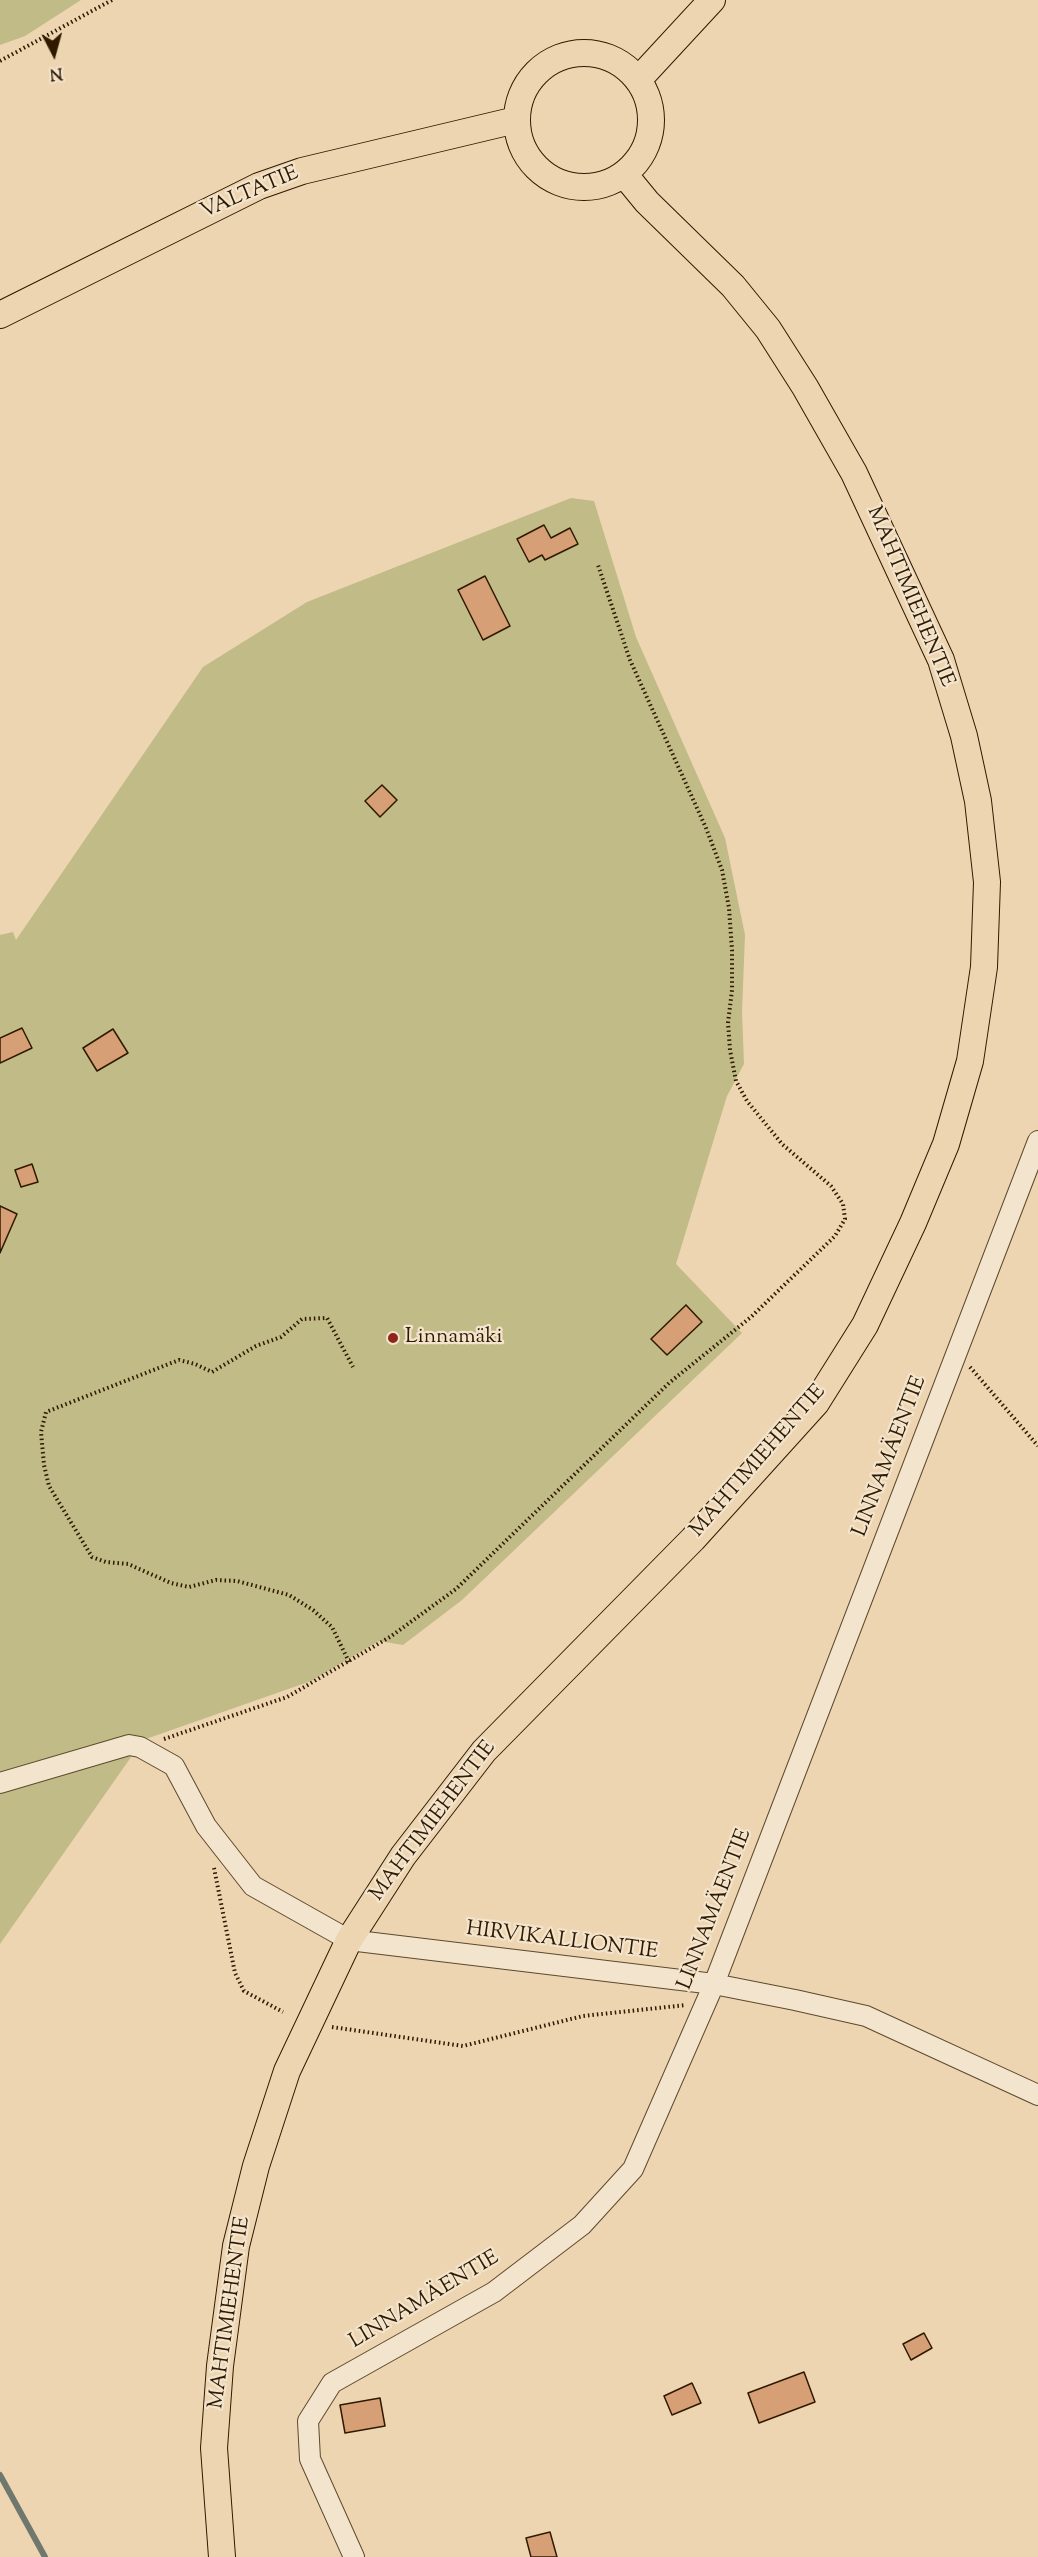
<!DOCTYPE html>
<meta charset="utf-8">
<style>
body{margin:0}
#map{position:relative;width:1038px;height:2557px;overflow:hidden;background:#edd5b2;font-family:"Sorts Mill Goudy",serif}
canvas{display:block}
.north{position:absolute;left:24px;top:24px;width:60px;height:60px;-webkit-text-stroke:4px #f3e4cd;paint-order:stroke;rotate:174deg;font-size:16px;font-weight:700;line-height:24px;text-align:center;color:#2f1a00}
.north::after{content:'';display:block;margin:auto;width:21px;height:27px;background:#2f1a00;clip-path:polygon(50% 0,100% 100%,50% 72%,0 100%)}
</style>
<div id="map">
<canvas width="1038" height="2557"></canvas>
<div class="north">N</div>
</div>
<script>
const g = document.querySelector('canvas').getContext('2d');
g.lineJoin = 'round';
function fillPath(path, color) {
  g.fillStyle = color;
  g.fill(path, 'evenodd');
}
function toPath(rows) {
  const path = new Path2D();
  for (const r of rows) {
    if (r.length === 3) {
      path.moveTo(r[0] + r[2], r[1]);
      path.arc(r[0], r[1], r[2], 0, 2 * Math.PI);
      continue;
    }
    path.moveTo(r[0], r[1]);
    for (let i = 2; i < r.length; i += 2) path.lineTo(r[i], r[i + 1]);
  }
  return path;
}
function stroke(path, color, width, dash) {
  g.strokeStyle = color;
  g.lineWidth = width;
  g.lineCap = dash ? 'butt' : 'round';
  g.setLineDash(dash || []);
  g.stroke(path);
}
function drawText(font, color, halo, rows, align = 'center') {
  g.font = font + ' "Sorts Mill Goudy",serif';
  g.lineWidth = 4.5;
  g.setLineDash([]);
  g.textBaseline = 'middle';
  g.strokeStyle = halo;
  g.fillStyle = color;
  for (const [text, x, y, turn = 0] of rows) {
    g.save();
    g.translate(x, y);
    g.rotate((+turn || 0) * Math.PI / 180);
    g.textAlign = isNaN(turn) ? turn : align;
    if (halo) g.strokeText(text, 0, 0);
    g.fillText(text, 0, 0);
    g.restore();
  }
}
fillPath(toPath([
 [0,0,81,0,25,36,0,45],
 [571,498,594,501,636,637,725,838,745,935,742,1012,744,1064,727,1096,676,1264,742,1333,462,1600,403,1645,379,1641,311,1681,143,1740,0,1944,0,935,13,932,16,940,203,667,307,602]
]), '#c0bb87');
stroke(toPath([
 [0,2475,45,2557]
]), '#70786d', 6);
const building = toPath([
 [544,525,551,538,570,528,578,544,545,560,542,555,529,562,517,539,544,525],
 [485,576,510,626,483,640,458,590,485,576],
 [382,785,397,800,380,817,365,801,382,785],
 [22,1028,32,1048,0,1063,0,1038,22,1028],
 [113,1029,128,1053,97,1071,83,1048,113,1029],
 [32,1164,38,1182,21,1187,15,1170,32,1164],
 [0,1206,17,1214,0,1253,0,1206],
 [686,1305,702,1322,667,1355,651,1339,686,1305],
 [924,2333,932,2348,911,2360,903,2344,924,2333],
 [804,2372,815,2402,759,2423,748,2393,804,2372],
 [692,2383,701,2403,672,2415,664,2396,692,2383],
 [380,2398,385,2426,345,2433,340,2405,380,2398],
 [550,2532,557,2557,531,2557,526,2538,550,2532]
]);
fillPath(building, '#d69f76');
stroke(building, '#2f1a00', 1.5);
const minor = toPath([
 [0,1783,129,1745,140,1747,174,1766,206,1826,253,1886,349,1940,714,1984,795,2000,866,2016,1038,2095],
 [354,2557,310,2459,308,2421,332,2383,494,2292,582,2225,633,2169,714,1984,1038,1141]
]);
const major = toPath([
 [584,120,67],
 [638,80,712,0],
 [0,315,259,186,302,171,516,120],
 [222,2557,214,2448,220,2366,236,2246,256,2166,287,2071,349,1940,403,1856,484,1751,693,1539,816,1403,865,1325,913,1223,946,1144,970,1061,984,967,987,882,978,801,964,736,941,660,854,473,805,387,768,329,733,286,647,202,624,174]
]);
stroke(minor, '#5e492c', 22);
stroke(major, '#2f1a00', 28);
stroke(toPath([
 [0,61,112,0],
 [970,1367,1038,1446],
 [349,1662,332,1627,313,1610,289,1595,237,1581,216,1580,189,1587,171,1583,128,1564,106,1562,92,1557,49,1486,44,1465,41,1432,46,1412,179,1360,195,1364,212,1372,256,1346,281,1337,302,1319,327,1318,353,1367],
 [164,1739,287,1697,390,1637,456,1589,669,1383,751,1317,835,1236,845,1219,843,1204,831,1186,782,1144,747,1101,736,1081,730,1050,728,1023,732,990,732,950,729,908,722,870,706,828,630,660,598,565],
 [214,1868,235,1973,244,1991,283,2012],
 [332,2027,463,2046,583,2016,686,2005]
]), '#2f1a00', 4, [1.5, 3]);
stroke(minor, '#f3e4cd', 20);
stroke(major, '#edd5b2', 26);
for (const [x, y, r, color] of [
 [393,1338,6,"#8f2418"]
]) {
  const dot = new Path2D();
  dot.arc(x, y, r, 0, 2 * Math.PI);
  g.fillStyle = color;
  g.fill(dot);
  stroke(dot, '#f3e4cd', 2);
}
drawText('21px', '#2f1a00', '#f3e4cd', [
 ["VALTATIE",250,194,-23],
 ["MAHTIMIEHENTIE",909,597,67],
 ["LINNAMÄENTIE",891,1457,-69],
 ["MAHTIMIEHENTIE",759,1462,-49],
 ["MAHTIMIEHENTIE",434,1822,-53],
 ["LINNAMÄENTIE",716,1910,-69],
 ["HIRVIKALLIONTIE",562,1942,7],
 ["LINNAMÄENTIE",425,2301,-31],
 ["MAHTIMIEHENTIE",231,2313,-82]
]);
drawText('21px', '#2f1a00', '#f3e4cd', [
 ["Linnamäki",405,1338]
], 'left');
</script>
